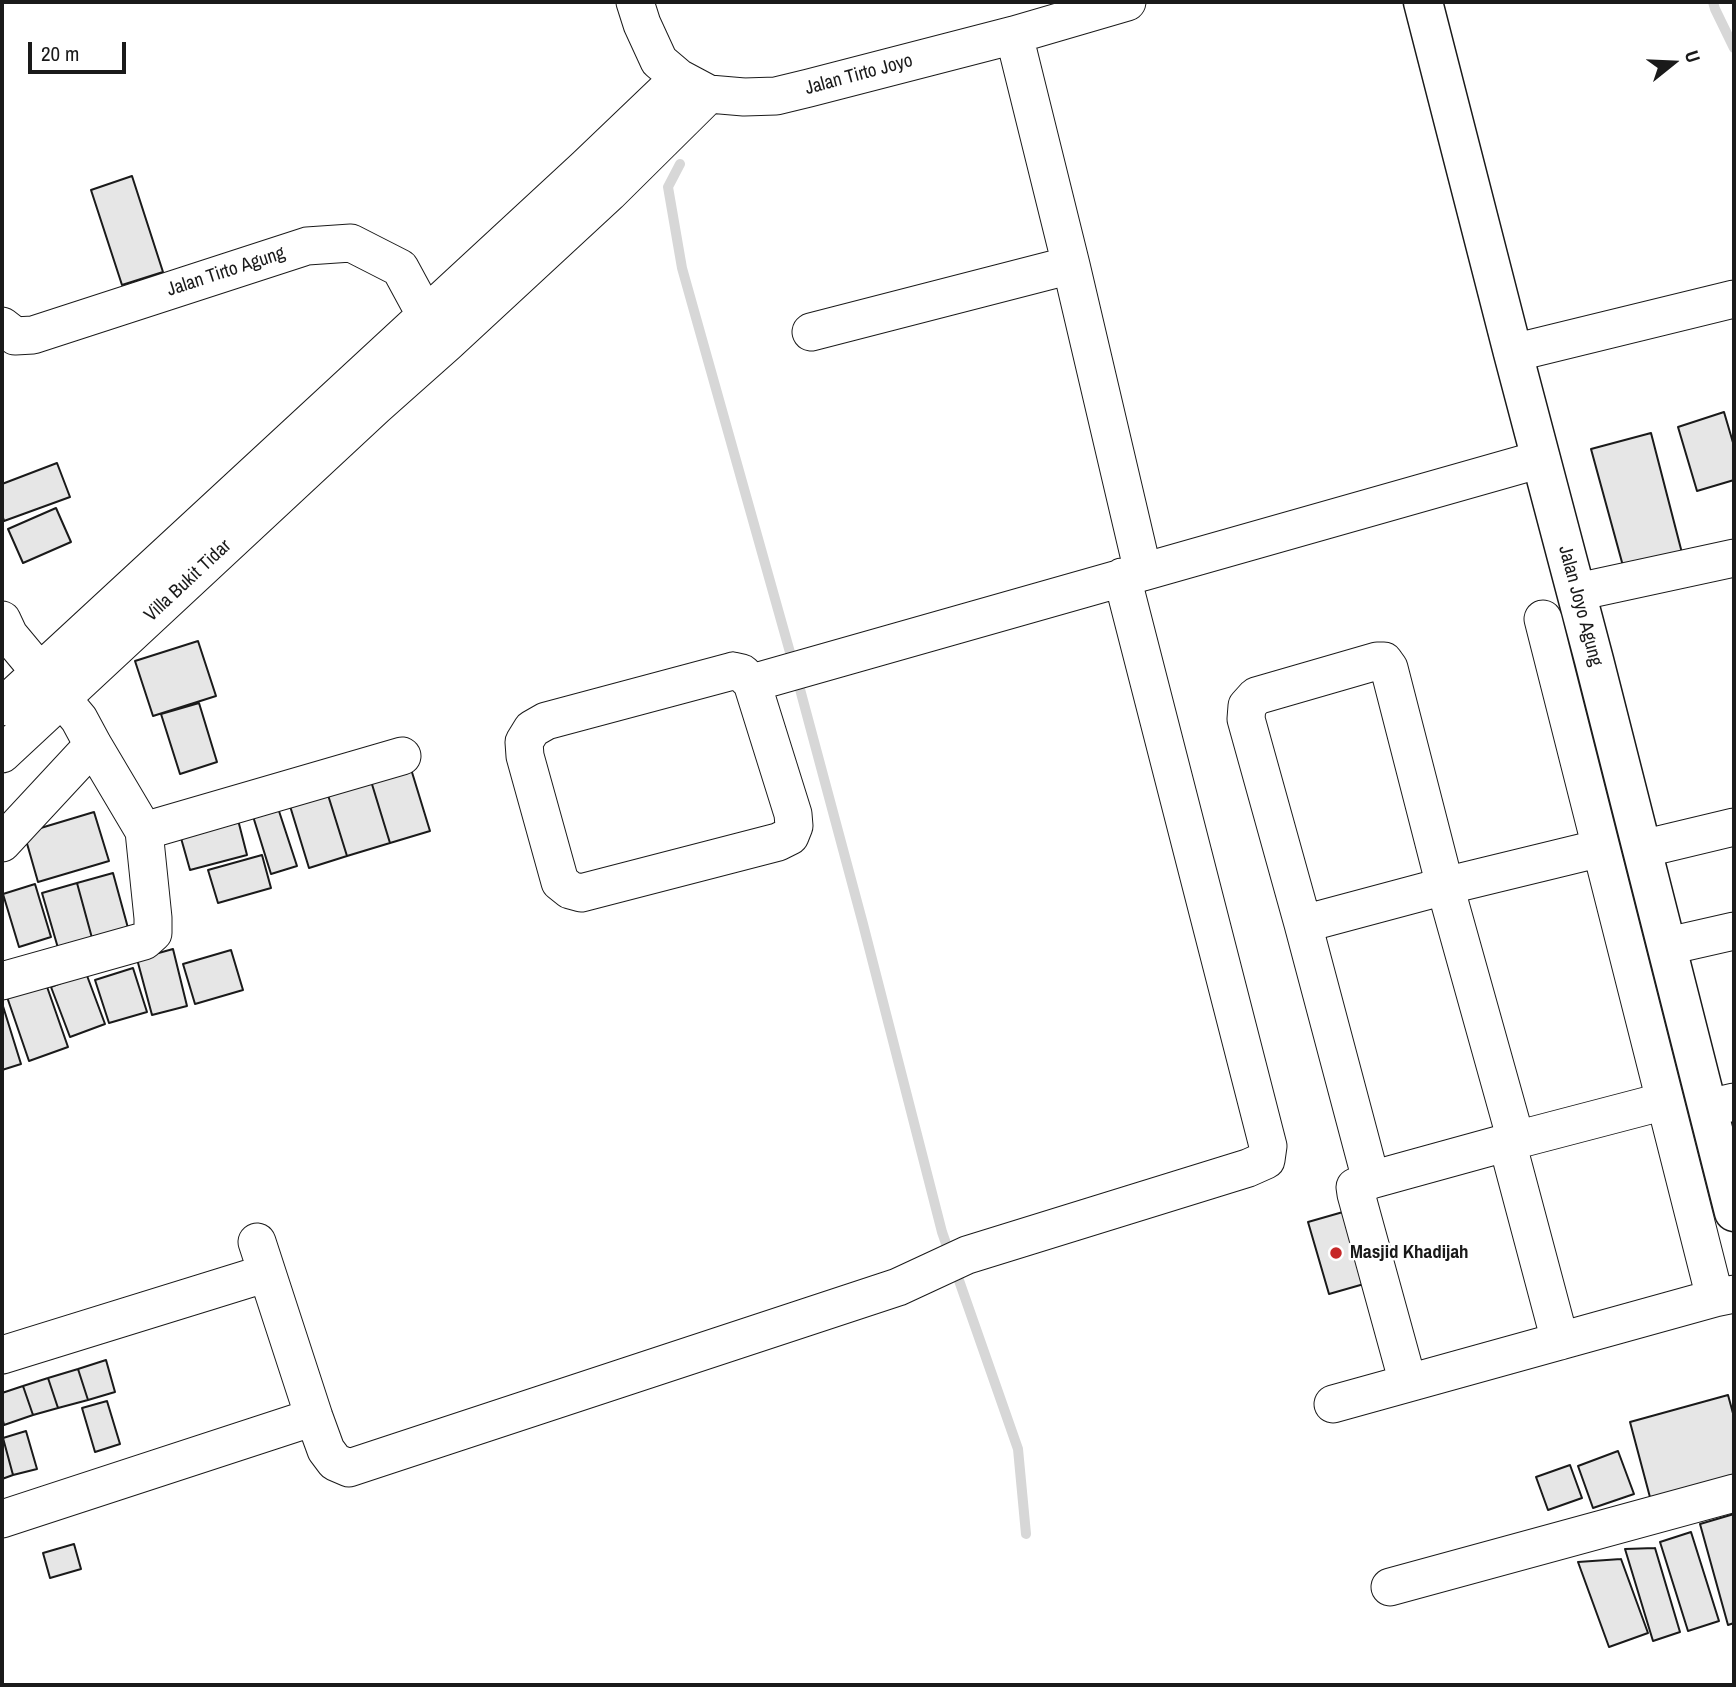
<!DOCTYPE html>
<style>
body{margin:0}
#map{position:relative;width:1736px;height:1687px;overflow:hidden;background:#fff;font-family:"Archivo Narrow",sans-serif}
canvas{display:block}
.frame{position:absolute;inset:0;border:4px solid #1a1a1a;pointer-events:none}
.north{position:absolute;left:1638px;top:28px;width:70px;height:70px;-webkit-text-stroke:5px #fff;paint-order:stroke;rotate:72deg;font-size:19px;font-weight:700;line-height:28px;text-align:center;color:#1a1a1a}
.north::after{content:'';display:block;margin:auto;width:24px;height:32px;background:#1a1a1a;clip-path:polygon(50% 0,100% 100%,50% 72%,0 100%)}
.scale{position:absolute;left:28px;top:42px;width:98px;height:32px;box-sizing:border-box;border:4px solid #1a1a1a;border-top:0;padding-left:9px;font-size:21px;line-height:24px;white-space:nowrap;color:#1a1a1a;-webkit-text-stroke:5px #fff;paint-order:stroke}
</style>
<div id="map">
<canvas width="1736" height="1687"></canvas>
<div class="frame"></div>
<div class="north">U</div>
<div class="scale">20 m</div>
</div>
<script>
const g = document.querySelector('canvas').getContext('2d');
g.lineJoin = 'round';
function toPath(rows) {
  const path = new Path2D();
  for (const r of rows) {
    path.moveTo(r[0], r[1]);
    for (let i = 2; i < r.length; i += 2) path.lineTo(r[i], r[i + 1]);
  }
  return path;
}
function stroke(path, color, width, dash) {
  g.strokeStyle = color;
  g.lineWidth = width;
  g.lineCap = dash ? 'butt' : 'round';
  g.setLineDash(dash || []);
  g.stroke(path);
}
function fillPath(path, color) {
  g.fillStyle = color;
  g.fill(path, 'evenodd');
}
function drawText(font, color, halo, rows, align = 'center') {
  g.font = font + ' "Archivo Narrow",sans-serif';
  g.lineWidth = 5;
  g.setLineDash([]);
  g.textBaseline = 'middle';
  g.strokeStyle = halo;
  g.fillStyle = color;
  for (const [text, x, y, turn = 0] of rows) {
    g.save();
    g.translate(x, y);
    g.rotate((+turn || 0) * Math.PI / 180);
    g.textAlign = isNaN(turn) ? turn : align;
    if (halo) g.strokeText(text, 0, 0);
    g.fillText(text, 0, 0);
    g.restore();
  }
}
stroke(toPath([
 [1713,2,1715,9,1734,48],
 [680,164,668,187,682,268,793,663],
 [797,678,863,924,942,1232,950,1255],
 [955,1269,1018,1449,1026,1534]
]), '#d7d7d7', 10);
const building = toPath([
 [132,176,163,272,122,285,91,190,132,176],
 [1724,412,1734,446,1734,480,1697,491,1678,427,1724,412],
 [1651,433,1682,553,1623,566,1591,449,1651,433],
 [57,463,70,497,4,521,2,514,2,484,57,463],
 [56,508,71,542,23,563,8,529,56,508],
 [198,641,216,696,153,716,135,661,198,641],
 [199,703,217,762,180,774,161,714,199,703],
 [411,769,430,831,390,843,371,781,411,769],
 [371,781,390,843,347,856,328,795,371,781],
 [328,795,347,856,309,868,290,806,328,795],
 [277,805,297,866,271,874,252,813,277,805],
 [94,812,109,861,38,882,24,833,94,812],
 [237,816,247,855,190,870,179,831,237,816],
 [262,855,271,888,218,903,208,870,262,855],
 [113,873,128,928,92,938,77,883,113,873],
 [77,883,92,938,58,948,42,893,77,883],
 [35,884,51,937,19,947,3,894,35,884],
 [173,949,187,1006,152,1015,137,959,173,949],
 [231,950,243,990,195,1004,183,964,231,950],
 [133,968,147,1012,109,1023,95,980,133,968],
 [86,973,105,1024,70,1037,51,987,86,973],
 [45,981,68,1047,29,1061,6,994,45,981],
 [2,1003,21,1064,2,1070,2,1003],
 [1343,1212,1364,1284,1329,1294,1308,1222,1343,1212],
 [106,1360,115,1392,88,1400,78,1369,106,1360],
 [78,1369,88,1400,58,1408,48,1378,78,1369],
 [48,1378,58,1408,33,1415,23,1386,48,1378],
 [23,1386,33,1415,4,1425,2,1417,2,1393,23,1386],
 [1728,1395,1734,1417,1734,1477,1651,1501,1630,1422,1728,1395],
 [107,1401,120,1444,95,1452,82,1408,107,1401],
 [26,1431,37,1469,13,1475,3,1438,26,1431],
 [2,1438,3,1438,13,1475,2,1479,2,1438],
 [1618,1451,1634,1494,1593,1508,1578,1466,1618,1451],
 [1570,1465,1582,1498,1548,1510,1536,1477,1570,1465],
 [1734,1514,1734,1623,1728,1625,1700,1524,1734,1514],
 [1691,1532,1719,1621,1688,1631,1660,1542,1691,1532],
 [74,1544,81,1569,50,1578,43,1553,74,1544],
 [1655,1548,1680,1632,1653,1641,1625,1549,1655,1548],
 [1621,1559,1648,1633,1609,1647,1578,1562,1621,1559]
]);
fillPath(building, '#e6e6e6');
stroke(building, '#1a1a1a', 2);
const minor = toPath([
 [635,2,642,24,659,61,679,78,709,94,744,97,776,96,809,88,1014,35,1127,2],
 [1014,35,1071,265,1143,572],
 [2,326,15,336,33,335,307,246,351,243,400,268,426,316,440,334],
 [811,332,1071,265],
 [1513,353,1734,299],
 [1577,592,1734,558],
 [1543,619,1715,1298,1734,1294],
 [2,620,9,635,79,719,93,745,144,831,153,918,153,933,144,941,2,981],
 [733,671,742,673,752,683,793,814,794,826,790,836,778,842,581,893,570,890,560,882,525,756,524,742,532,729,546,721,733,671],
 [752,683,1541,459],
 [2,707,586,167,679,78],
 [2,754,375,407,447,343,609,193,709,94],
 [144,831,402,756],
 [2,843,93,745],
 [1642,849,1734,827],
 [1303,924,1445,886,1601,848],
 [1668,946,1734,931],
 [1708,1108,1734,1102],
 [1516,1140,1665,1101],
 [1507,1142,1560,1341],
 [1371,1180,1303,924,1246,719,1247,706,1256,696,1377,661,1384,661,1389,668,1445,886,1516,1140,1371,1180,1355,1187,1356,1194,1408,1383],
 [257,1242,314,1417,326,1450,335,1462,349,1468,898,1287,967,1255,1248,1168,1266,1160,1268,1146,1122,577],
 [2,1355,267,1273],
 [1333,1404,1715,1298],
 [2,1519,314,1417],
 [1390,1587,1734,1493]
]);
const major = toPath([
 [1423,2,1513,353,1594,660,1734,1212]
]);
stroke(minor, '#1a1a1a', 39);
stroke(major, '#1a1a1a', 41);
stroke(minor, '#fff', 37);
stroke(major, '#fff', 38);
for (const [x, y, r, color] of [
 [1336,1253,7,"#c62828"]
]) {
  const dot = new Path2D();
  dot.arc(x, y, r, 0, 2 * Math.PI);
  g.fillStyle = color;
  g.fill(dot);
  stroke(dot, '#fff', 2.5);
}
drawText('19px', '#1a1a1a', '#fff', [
 ["Jalan Tirto Joyo",859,75,-15],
 ["Jalan Tirto Agung",226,272,-18],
 ["Villa Bukit Tidar",188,581,-43],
 ["Jalan Joyo Agung",1580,606,75]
]);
drawText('bold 19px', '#1a1a1a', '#fff', [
 ["Masjid Khadijah",1350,1253]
], 'left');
</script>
